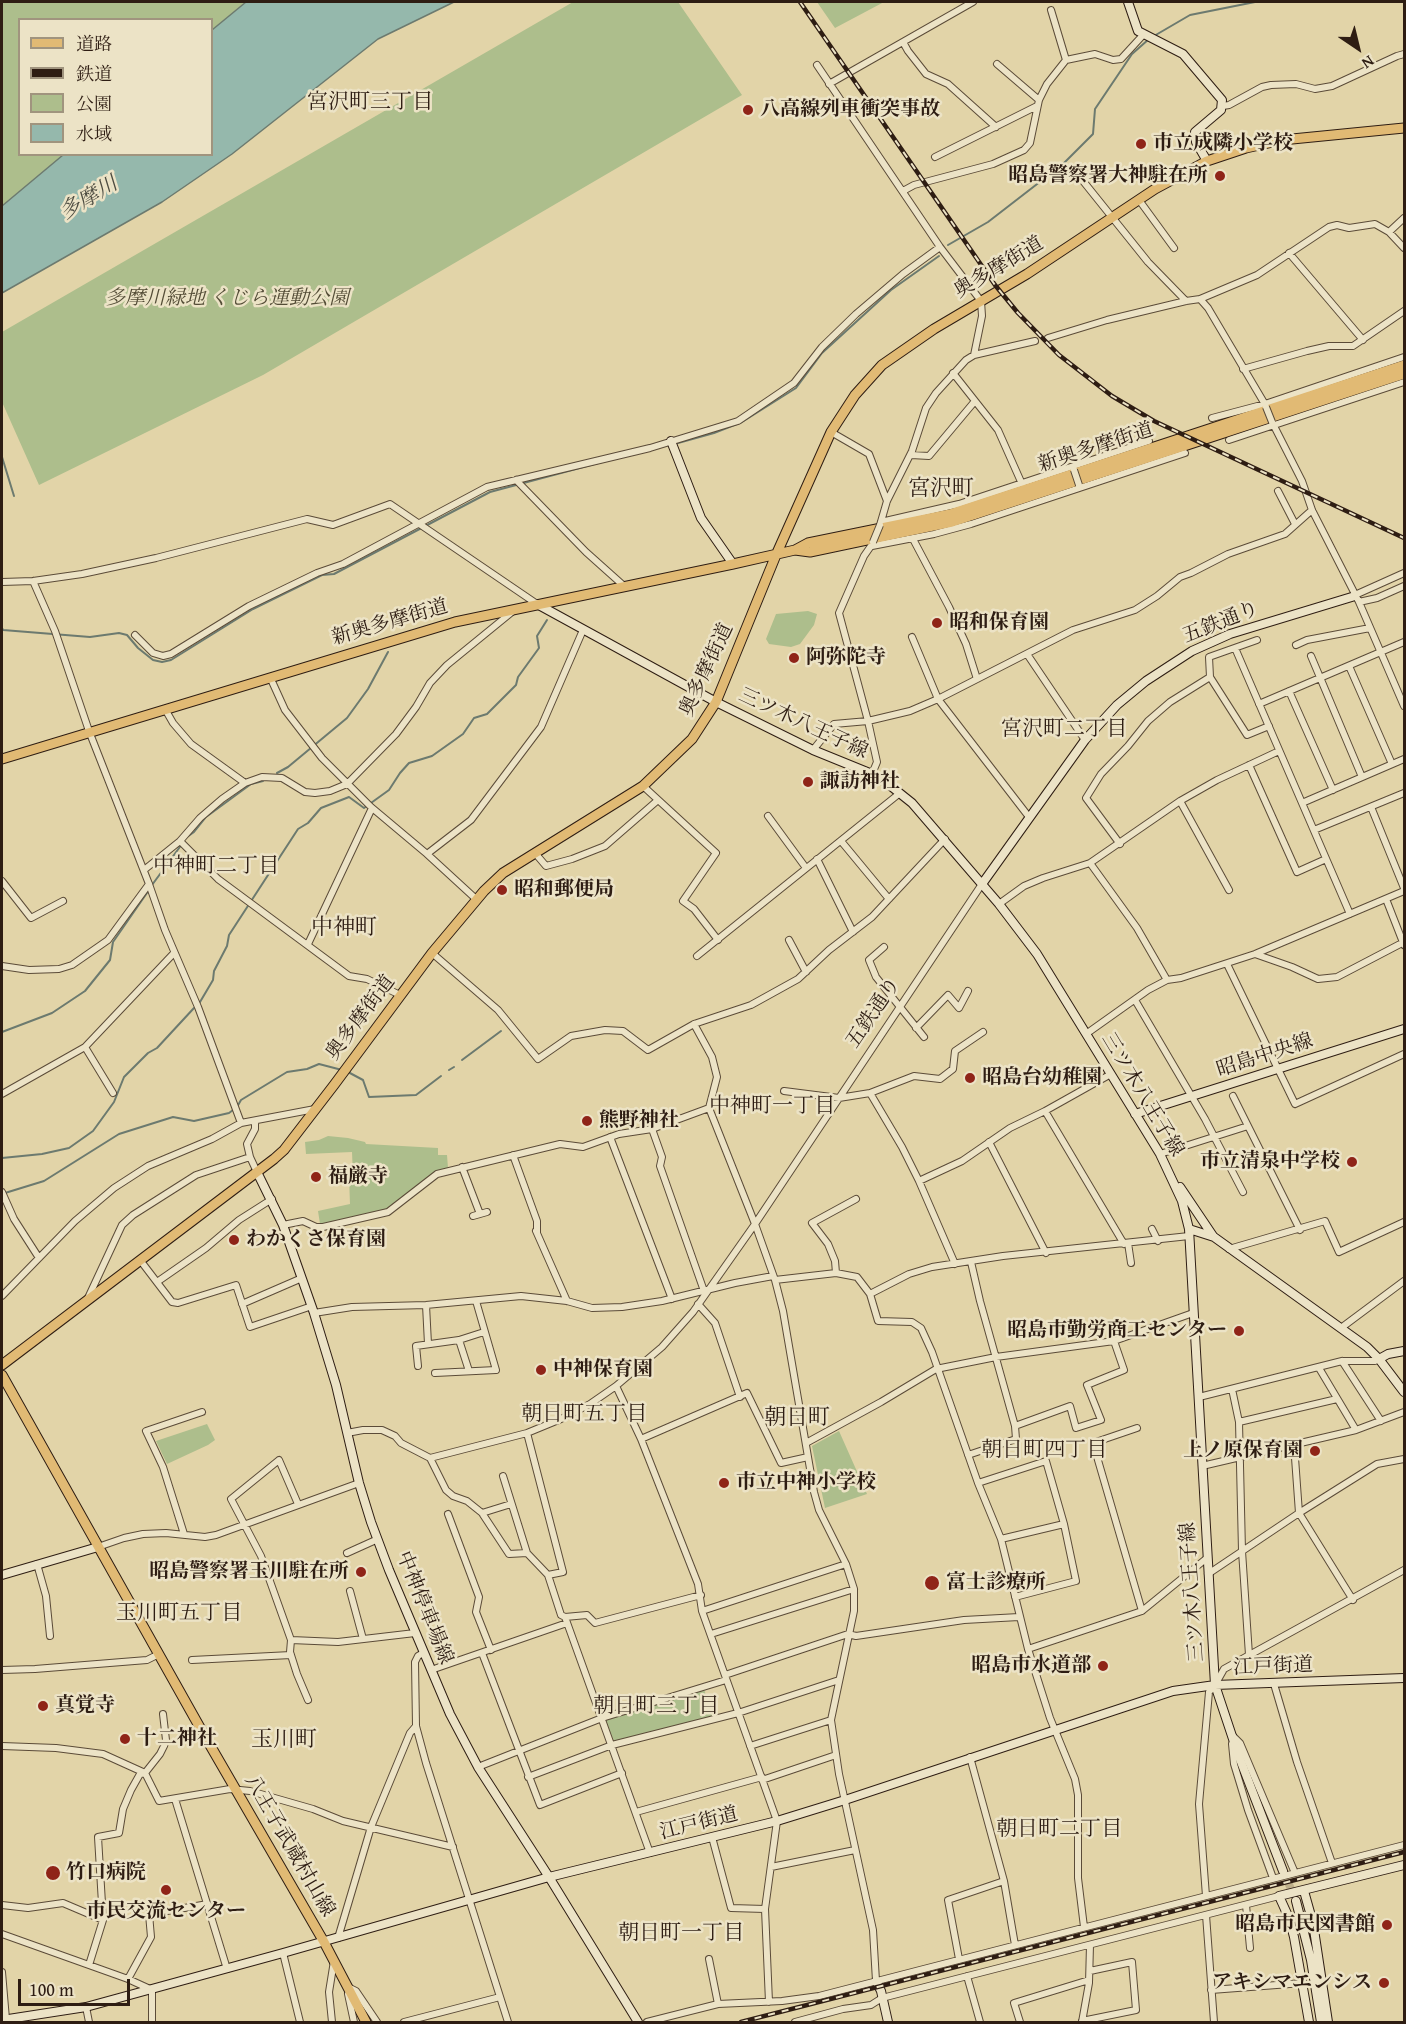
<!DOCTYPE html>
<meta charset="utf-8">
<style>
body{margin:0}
#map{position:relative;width:1406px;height:2024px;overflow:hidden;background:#e2d4a8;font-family:"Gentium Book Plus","Noto Serif JP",serif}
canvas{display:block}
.frame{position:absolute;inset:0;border:3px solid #2e1d13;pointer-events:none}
.legend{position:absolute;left:18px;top:18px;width:195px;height:138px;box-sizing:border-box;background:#ece3c6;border:2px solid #a0947e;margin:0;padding:8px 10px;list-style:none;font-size:18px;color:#2e1d13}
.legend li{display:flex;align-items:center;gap:12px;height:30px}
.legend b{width:30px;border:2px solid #a0947e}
.north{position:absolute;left:1328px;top:18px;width:60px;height:60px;-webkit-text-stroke:4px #ece3c6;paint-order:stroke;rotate:145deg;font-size:16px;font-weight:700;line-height:24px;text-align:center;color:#2e1d13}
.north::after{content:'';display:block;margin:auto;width:21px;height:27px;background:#2e1d13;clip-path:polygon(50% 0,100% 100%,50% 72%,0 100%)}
.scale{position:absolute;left:18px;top:1979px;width:112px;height:27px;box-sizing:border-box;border:3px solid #2e1d13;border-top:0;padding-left:8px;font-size:18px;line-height:21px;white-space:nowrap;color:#2e1d13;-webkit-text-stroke:4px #ece3c6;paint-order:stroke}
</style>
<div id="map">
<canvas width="1406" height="2024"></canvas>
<div class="frame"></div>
<ul class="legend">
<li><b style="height:8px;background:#e1ba74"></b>道路</li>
<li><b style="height:8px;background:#2e1d13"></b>鉄道</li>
<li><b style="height:16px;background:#adbe8c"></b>公園</li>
<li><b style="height:16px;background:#95b8ac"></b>水域</li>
</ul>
<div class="north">N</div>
<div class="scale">100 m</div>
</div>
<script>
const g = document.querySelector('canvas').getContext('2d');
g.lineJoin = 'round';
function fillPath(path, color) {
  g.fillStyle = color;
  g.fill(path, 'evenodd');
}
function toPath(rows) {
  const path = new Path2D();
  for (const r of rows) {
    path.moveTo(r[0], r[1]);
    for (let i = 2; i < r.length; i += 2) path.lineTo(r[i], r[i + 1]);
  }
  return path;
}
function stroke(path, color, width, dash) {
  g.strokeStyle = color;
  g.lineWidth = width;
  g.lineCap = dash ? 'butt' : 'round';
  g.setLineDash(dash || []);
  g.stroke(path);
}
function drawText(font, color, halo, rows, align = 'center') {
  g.font = font + ' "Gentium Book Plus","Noto Serif JP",serif';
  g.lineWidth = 5;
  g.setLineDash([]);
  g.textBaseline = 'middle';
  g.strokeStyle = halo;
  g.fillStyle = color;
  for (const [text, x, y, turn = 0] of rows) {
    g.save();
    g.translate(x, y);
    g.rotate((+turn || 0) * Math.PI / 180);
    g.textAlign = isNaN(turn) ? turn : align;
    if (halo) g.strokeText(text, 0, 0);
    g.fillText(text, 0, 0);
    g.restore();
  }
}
fillPath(toPath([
 [2,2,246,2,212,30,212,20,20,20,20,154,63,155,2,206],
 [573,2,678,2,742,95,263,375,39,485,2,402,2,332],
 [817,2,884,2,835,28],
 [808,611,817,614,814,625,800,644,791,647,769,644,766,639,776,614],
 [328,1136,348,1138,365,1142,366,1144,438,1148,438,1155,447,1155,448,1168,433,1173,386,1211,320,1224,318,1211,350,1204,349,1177,353,1176,352,1152,306,1154,305,1142,319,1140],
 [207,1424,215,1440,208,1445,167,1464,156,1441],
 [839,1431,867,1494,825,1508,812,1446],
 [704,1689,713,1718,614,1742,605,1719]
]), '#adbe8c');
const water = toPath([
 [246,2,454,2,378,39,232,154,162,202,2,293,2,206,63,155,212,154,212,30,246,2]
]);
fillPath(water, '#95b8ac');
stroke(water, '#6c7a6f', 1.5);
stroke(toPath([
 [1154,36,1190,15,1255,2],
 [948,245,988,222,1063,164,1093,134,1095,109,1132,54,1149,39],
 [678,443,714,433,742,422,796,388,822,353,891,290,939,256],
 [2,457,14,496],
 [2,628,3,630,90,637,119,633,127,635,138,648,153,660,162,662,171,660,253,609,322,575,334,574,490,492,602,462],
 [277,773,288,767,347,718,368,689,388,652],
 [187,837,194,832,206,817,251,784,263,781],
 [152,885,182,844],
 [200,1002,213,980,214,971,227,946,229,935,298,829,308,823,321,808,349,797,364,808,389,790,400,773,409,763,432,756,463,734,474,718,487,714,516,685,518,677,539,648,537,636,547,620],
 [2,1032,52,1013,85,991,110,960,113,942,149,890],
 [462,1060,501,1031],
 [449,1070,454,1067],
 [348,1072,363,1080,369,1097,416,1095,441,1076],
 [2,1158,42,1154,69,1148,93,1131,114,1102,124,1077,148,1053,157,1048,194,1008],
 [5,1193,44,1181,119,1134,173,1117,194,1121,229,1113,237,1107,241,1100,287,1072,307,1069,319,1064,342,1070]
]), '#6c7a6f', 2);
stroke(toPath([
 [1283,1871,1295,1898]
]), '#beaf8a', 8, [8, 4]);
const street = toPath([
 [1051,10,1066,60],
 [903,42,908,51,926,74,948,84,996,127],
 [997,64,1039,100],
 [817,65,940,247,981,301,982,316,974,355],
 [829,84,973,2],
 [1223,106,1229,105,1262,87,1271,85,1296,84,1315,89,1332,86,1397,56,1404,54],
 [935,157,1037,106],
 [1075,171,1148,262,1186,301],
 [903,191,914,185,993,164,1024,150,1030,143,1039,100,1047,84,1066,60,1095,54,1113,60,1121,59,1143,35],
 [1139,200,1174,248],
 [1389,232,1404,218],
 [1289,253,1363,340],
 [1200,299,1208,308,1266,406],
 [1048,338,1107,320,1186,301,1200,299,1257,275,1329,227,1337,225,1349,228,1375,224,1389,232,1404,248],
 [1243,369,1307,351,1329,346,1353,346,1404,311],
 [953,373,998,430,1022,484],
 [1212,418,1265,404,1404,357],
 [1272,422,1302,481,1312,510,1359,602,1404,706],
 [831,432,869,454,887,501],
 [1229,440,1404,382],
 [911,455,929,456,975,401],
 [516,480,586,552,624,586],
 [1278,491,1295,524],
 [881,522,959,504,1149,441],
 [880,525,887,501,912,451,926,408,936,393,966,360,974,355,1035,341],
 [913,539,949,607,966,644,977,679],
 [872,546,934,534,971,524,1185,453],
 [33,581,55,631,89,731,149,884,165,930,198,1007,241,1123],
 [2,582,33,581,82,574,156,558,307,519,333,525,390,504,537,604],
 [1355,595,1404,573],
 [1359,602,1377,598,1404,586],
 [135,635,153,653,163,656,171,654,249,606,317,573,343,564,487,487,650,448,738,421,794,383,822,347,856,314,903,274,940,247],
 [912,637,938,699,1029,817],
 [1296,645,1307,640,1370,628],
 [1235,648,1350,914],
 [1027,654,1085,740],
 [1311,656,1362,777],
 [1349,666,1392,764],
 [270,677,285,710,322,758,371,807,427,854,476,899],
 [1210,677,1247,735,1269,726],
 [1289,691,1333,790],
 [1259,704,1404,642],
 [165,709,173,723,191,744,245,783],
 [813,750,834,724,868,721,910,711,938,699,1073,630,1135,610,1157,596,1180,577,1191,573,1228,554,1285,534,1312,510],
 [1249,765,1297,872,1326,859],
 [872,774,877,762,868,721,839,613,864,556,873,543],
 [643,786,716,853,683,901,694,909,718,940],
 [1180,801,1229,890],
 [1302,803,1404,759],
 [1371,807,1404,888],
 [768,816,806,868],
 [1314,830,1404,793],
 [180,841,218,879,349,976,367,979,400,995],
 [841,841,889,899],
 [1120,844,1086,798,1101,774,1128,746,1148,721,1170,702,1210,677,1209,657,1257,640],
 [535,853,546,866,572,859,605,846,658,800],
 [427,854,471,820,541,727,583,630],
 [817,859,853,932],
 [1090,863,1137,928,1167,980],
 [144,870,180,841,200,818,222,799,245,783,262,777,282,778,305,792,315,793,330,791,347,784,396,734,416,707,430,683,447,665,512,612],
 [2,881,31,918,63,901],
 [1386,899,1404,945],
 [999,904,1024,886,1043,878,1090,863,1180,801,1217,780,1279,751],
 [789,940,806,972],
 [308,944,372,808],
 [884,947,869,960,876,977,924,1037],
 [432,953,498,1010,538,1059,571,1036,605,1030,623,1031,648,1050,694,1024,751,1005,798,979,829,950,872,917,945,839],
 [1255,954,1292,967,1318,979,1337,977,1404,942],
 [697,956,900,793],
 [1227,964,1295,1104,1404,1054],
 [2,966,29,970,59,969,72,965,108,940,149,884],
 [1135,1000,1205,1119,1243,1192],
 [694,1024,712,1057,717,1077,709,1108,755,1224,775,1280,783,1311,814,1492,819,1510,846,1564,854,1589,854,1611,831,1720,839,1774,873,1930,876,1981],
 [916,1028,948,995,959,1008,968,991],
 [1086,1034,1148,990,1167,980,1181,978,1255,954,1404,891],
 [85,1047,113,1093],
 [784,1091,839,1098,870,1093,914,1076,940,1079,953,1069,955,1051,983,1032],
 [870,1093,902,1147,919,1181,955,1264],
 [2,1094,85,1047,174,953],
 [1233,1096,1300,1230],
 [1045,1111,1124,1244],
 [255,1122,255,1129,247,1144,250,1157,257,1172],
 [652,1129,662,1157,660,1166,704,1291],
 [610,1137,672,1299],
 [989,1142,1046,1253],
 [1160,1154,1248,1126],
 [513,1155,537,1221,537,1232],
 [462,1167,480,1214],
 [919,1181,962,1161,1010,1128,1045,1111,1111,1074],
 [2,1192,14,1219,39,1258],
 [473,1216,487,1212],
 [283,1225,303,1221,316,1227,323,1227,388,1212,437,1174,560,1144,583,1147,619,1134,652,1129,709,1108],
 [1152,1229,1158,1241],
 [536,1231,567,1301],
 [1128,1243,1131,1263],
 [1229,1249,1325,1221,1339,1252,1404,1222],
 [140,1260,172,1302,178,1303,236,1285,250,1327,312,1306],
 [836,1273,835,1261,828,1244,812,1223,856,1199],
 [775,1280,836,1273,857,1277,870,1294,878,1321,912,1322,921,1328,932,1352,978,1483,1001,1539,1028,1649,1050,1718,1075,1779,1078,1795,1078,1878,1084,1927],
 [157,1282,206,1248,239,1220,272,1199],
 [870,1294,909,1274,932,1267,1003,1256,1189,1236],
 [2,1296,75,1221,114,1188,148,1166,212,1139,241,1123,315,1109],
 [88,1298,122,1225,133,1215,196,1175,250,1157],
 [242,1304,302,1278],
 [698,1304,715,1323,740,1397],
 [426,1305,428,1344],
 [314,1313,352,1307,426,1305,521,1296,567,1301,592,1308,622,1307,662,1301,735,1283,773,1276],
 [1341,1328,1404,1281],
 [459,1340,469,1371],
 [1342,1361,1381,1421],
 [418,1366,416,1346,459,1340,484,1332],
 [1319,1368,1356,1430],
 [435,1373,496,1370,476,1301],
 [616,1386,641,1439,698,1584,702,1611,777,1821,765,1909,769,2002],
 [1232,1389,1239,1422,1242,1551,1249,1655],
 [1199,1397,1342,1361,1375,1361,1379,1359],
 [1239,1422,1337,1399],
 [1015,1426,1070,1406,1076,1428,1101,1420,1087,1385,1124,1370,1114,1341],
 [1137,1428,1093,1443,1142,1611],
 [347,1433,363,1430,382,1430,395,1436,401,1443,430,1458,446,1490,453,1496,467,1501,482,1513,509,1554,527,1553,548,1575,561,1615,565,1617,650,1853],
 [527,1433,563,1572,548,1575],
 [641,1439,747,1393,781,1463,808,1457],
 [806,1443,881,1402,936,1369,996,1357,1114,1341,1193,1313],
 [1294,1444,1299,1513,1353,1600],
 [968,1455,1016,1439,1015,1426,980,1301,971,1262],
 [430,1458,527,1433,561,1419,590,1404,616,1386,662,1347,693,1312,755,1224,982,884],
 [1202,1466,1356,1430,1404,1412],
 [503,1476,527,1553],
 [978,1483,1046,1461,1064,1524,1076,1581,1015,1597],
 [298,1504,279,1460,231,1499,261,1556,291,1640,290,1652,297,1674,308,1700],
 [482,1513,511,1504],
 [448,1514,479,1597,476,1612,491,1650],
 [184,1534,163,1467,146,1431,202,1412],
 [1001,1539,1064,1524],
 [98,1547,124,1538,143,1534,166,1533,205,1537,216,1535,359,1483],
 [347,1553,378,1539],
 [37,1564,46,1596,50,1636],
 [1208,1574,1299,1513,1377,1464,1404,1459],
 [350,1591,363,1639],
 [702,1611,846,1564],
 [565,1617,587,1615,595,1623,701,1595],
 [711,1634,854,1589],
 [291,1640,338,1642,415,1633],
 [1028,1649,1142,1611,1207,1558],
 [423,1653,418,1656,415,1662,416,1726,426,1763,508,2022],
 [482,1653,540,1805,622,1773],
 [192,1660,291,1655],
 [2,1670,35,1669,147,1660,159,1654],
 [431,1670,567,1623],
 [725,1675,848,1634,856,1636,964,1620,1019,1617],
 [1274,1684,1297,1762,1332,1863],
 [1232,1735,1240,1743,1295,1873],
 [1232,1744,1234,1764,1248,1810,1273,1878],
 [2,1746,56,1748,103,1754,145,1773,159,1801,230,1789,250,1791,313,1809,343,1821,453,1847],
 [750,1746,831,1720],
 [970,1757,1004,1881,1015,1945],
 [478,1767,602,1718,726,1680],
 [528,1777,612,1745,738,1713,839,1680],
 [762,1780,836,1755],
 [175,1799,227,1969],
 [636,1812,762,1777],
 [712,1837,731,1908,765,1909],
 [771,1867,855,1850],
 [1206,1896,1199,1804,1209,1692,1215,1685,1224,1669,1404,1570],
 [2,1905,28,1908,63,1903,103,1920],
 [1246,1905,1250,1948],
 [1206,1915,1214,2022],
 [2,1934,128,1979,152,1990,152,2022],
 [338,1938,371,1827,410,1733,416,1726],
 [283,1953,300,2022],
 [709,1959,718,2004],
 [959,1959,948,1900,1004,1881],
 [89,1965,103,1920,98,1837,119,1833,123,1809,131,1790,140,1774,145,1773,160,1754,164,1746,166,1740,163,1714],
 [2,1972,6,2019],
 [967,1976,980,2022],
 [128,1979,151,1937,149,1914,208,1904],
 [350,1988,356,1991,377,2022],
 [1211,1990,1303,1983],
 [348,1994,354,2022],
 [86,2007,89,2022],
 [1082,2021,1136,2010,1132,1962,1090,1971],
 [332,2022,329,1992,334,1961],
 [404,2022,500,1997],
 [647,2022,718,2004,782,2001,819,1996,1404,1845],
 [795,2022,843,2009,871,2005,882,1998,1279,1896],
 [1020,2022,1014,2003,1089,1980],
 [1082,2022,1089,1983,1090,1945]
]);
const secondary = toPath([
 [1128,2,1138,31,1183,54,1222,100,1221,110,1195,132,1196,142,1207,161],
 [671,441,701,518,733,564],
 [537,604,716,702,813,750,872,774,887,783,912,803,999,904,1037,954,1160,1154,1182,1201,1189,1229,1215,1685,1238,1754,1283,1871],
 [982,884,1085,740,1117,705,1146,681,1192,651,1230,634,1355,596],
 [1135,1114,1404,1029],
 [257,1172,283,1225,314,1313,336,1385,359,1483,371,1522,389,1570,450,1714,478,1767,549,1877,638,2022],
 [1180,1187,1213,1236],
 [1189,1229,1214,1237,1367,1347,1379,1359,1404,1392],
 [1379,1359,1388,1354,1404,1351],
 [2,1575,98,1547],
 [1304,1891,1313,1923,1328,2022],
 [1296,1901,1311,1960,1321,2022],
 [876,1981,881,1991,888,2022],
 [2,2020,86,2007,283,1953,549,1877,777,1821,845,1800,1173,1691,1215,1685,1404,1678],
 [1309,2022,1294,1937,1289,1918,1279,1896,1404,1865]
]);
const primary = toPath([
 [795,550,810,552,952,522,1404,374],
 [2,759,455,622,733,564,795,550,808,543,950,514,1404,365],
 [2,1365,274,1159,284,1150,334,1085,432,953,484,891,503,873,643,786,692,739,716,702,776,555,831,432,855,395,882,365,934,329,1027,274,1155,189,1207,161,1246,148,1282,140,1404,128],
 [2,1375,203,1733,324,1942,366,2022]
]);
stroke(street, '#5b4b38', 8);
stroke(secondary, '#2e1d13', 10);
stroke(primary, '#2e1d13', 11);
stroke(street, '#ece3c6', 6);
stroke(secondary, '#ece3c6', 8);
stroke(primary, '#e1ba74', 9);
const rail = toPath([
 [800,2,995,285,1018,313,1059,355,1112,396,1154,421,1404,538],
 [741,2022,1404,1852]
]);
stroke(rail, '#2e1d13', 4.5);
stroke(rail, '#ece3c6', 2, [7]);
const streetBridge = toPath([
 [1266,407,1272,422],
 [1074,470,1079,485],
 [873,542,880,525]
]);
stroke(streetBridge, '#5b4b38', 8, []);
stroke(streetBridge, '#ece3c6', 6);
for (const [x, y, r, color] of [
 [748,110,6,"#8f2418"],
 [1141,144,6,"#8f2418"],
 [1220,176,6,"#8f2418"],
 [937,623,6,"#8f2418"],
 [794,658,6,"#8f2418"],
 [808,782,6,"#8f2418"],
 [502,890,6,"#8f2418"],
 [970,1078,6,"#8f2418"],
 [587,1121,6,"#8f2418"],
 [1352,1162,6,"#8f2418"],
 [316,1177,6,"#8f2418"],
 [234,1240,6,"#8f2418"],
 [1239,1331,6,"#8f2418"],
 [541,1370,6,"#8f2418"],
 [1315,1451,6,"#8f2418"],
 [724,1483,6,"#8f2418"],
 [361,1572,6,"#8f2418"],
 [932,1583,8,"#8f2418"],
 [1103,1666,6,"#8f2418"],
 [43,1706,6,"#8f2418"],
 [125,1739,6,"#8f2418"],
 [53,1873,8,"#8f2418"],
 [166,1890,6,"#8f2418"],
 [1387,1925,6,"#8f2418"],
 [1384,1983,6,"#8f2418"]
]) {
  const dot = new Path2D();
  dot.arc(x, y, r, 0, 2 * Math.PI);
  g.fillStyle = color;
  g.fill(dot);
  stroke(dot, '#ece3c6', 2);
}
drawText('bold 20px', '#2e1d13', '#ece3c6', [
 ["八高線列車衝突事故",760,110],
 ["市立成隣小学校",1153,144],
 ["昭島警察署大神駐在所",1208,176,"right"],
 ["昭和保育園",949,623],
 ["阿弥陀寺",806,658],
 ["諏訪神社",820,782],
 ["昭和郵便局",514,890],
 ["昭島台幼稚園",982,1078],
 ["熊野神社",599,1121],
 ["市立清泉中学校",1340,1162,"right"],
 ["福厳寺",328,1177],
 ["わかくさ保育園",246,1240],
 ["昭島市勤労商工センター",1227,1331,"right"],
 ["中神保育園",553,1370],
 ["上ノ原保育園",1303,1451,"right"],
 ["市立中神小学校",736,1483],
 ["昭島警察署玉川駐在所",349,1572,"right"],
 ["富士診療所",946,1583],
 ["昭島市水道部",1091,1666,"right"],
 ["真覚寺",55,1706],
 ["十二神社",137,1739],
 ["竹口病院",66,1873],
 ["市民交流センター",166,1912,"center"],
 ["昭島市民図書館",1375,1925,"right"],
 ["アキシマエンシス",1372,1983,"right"]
], 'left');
drawText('20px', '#2e1d13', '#ece3c6', [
 ["奥多摩街道",999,268,-31],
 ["新奥多摩街道",1096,448,-18],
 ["新奥多摩街道",390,623,-16],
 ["五鉄通り",1221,623,-22],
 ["奥多摩街道",707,670,-65],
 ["三ツ木八王子線",803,724,25],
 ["五鉄通り",874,1013,-56],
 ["奥多摩街道",361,1018,-53],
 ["昭島中央線",1265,1056,-18],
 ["三ツ木八王子線",1142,1095,59],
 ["三ツ木八王子線",1193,1592,-94],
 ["中神停車場線",424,1608,68],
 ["江戸街道",1273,1667,-2],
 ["江戸街道",699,1824,-14],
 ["八王子武蔵村山線",289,1846,60]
]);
drawText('italic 20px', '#544d37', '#ece3c6', [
 ["多摩川緑地 くじら運動公園",227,299]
]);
drawText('21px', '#2e1d13', '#ece3c6', [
 ["宮沢町三丁目",370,103],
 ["宮沢町二丁目",1064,730],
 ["中神町二丁目",216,867],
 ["中神町一丁目",772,1107],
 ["朝日町五丁目",584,1415],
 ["朝日町四丁目",1044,1451],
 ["玉川町五丁目",179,1614],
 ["朝日町三丁目",656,1707],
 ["朝日町二丁目",1059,1830],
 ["朝日町一丁目",681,1934]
]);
drawText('italic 21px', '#4d4c41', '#ece3c6', [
 ["多摩川",89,199,-31]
]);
drawText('22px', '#2e1d13', '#ece3c6', [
 ["宮沢町",941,489],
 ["中神町",344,928],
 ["朝日町",797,1418],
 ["玉川町",284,1740]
]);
</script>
